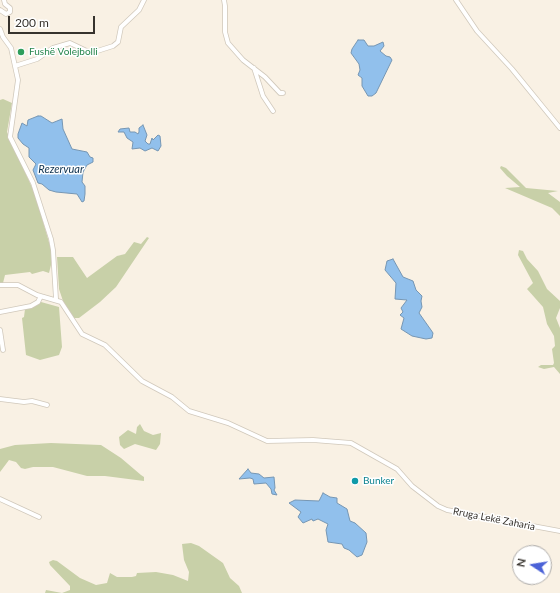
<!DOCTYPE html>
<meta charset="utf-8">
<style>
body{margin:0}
#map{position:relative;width:560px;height:593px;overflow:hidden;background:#f9f1e4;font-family:Lato,sans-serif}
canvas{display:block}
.north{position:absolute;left:512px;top:545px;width:40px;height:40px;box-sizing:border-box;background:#fff;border:1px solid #afadab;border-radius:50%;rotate:282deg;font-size:11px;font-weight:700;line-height:16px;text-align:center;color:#37332e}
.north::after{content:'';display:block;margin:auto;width:14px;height:18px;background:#4b62d7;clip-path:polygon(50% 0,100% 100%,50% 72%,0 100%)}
.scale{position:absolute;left:8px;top:16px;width:87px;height:18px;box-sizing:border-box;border:2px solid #37332e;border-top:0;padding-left:5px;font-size:12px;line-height:14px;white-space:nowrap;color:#37332e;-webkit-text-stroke:3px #fff;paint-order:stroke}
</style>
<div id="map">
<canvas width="560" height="593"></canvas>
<div class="north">N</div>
<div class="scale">200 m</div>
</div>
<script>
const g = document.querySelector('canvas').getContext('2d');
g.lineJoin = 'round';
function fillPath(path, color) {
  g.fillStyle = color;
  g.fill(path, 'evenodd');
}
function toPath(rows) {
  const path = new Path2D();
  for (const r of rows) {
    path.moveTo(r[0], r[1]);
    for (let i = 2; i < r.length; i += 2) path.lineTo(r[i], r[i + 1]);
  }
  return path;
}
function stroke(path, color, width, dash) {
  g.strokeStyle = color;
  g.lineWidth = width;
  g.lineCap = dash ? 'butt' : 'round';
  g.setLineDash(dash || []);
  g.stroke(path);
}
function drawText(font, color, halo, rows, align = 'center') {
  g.font = font + ' Lato,sans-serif';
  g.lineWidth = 3;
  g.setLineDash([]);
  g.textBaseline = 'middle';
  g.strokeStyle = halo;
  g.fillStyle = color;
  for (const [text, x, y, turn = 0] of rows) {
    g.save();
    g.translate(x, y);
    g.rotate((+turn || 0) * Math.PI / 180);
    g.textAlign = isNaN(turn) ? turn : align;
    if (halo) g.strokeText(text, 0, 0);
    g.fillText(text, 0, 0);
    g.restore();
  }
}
fillPath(toPath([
 [3,99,12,103,7,132,35,194,51,249,51,265,49,273,43,271,32,274,30,272,5,275,3,283,0,283,0,100],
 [501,166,506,168,526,188,558,191,548,193,560,202,560,216,552,208,505,188,520,187,507,176,500,168],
 [147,237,149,238,116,287,100,302,79,318,73,318,64,304,59,289,57,257,73,257,87,278,117,256,125,254,134,242,141,244],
 [519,250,523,251,527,259,538,271,547,289,560,301,560,308,556,318,560,328,560,374,554,367,544,369,538,367,541,365,553,365,554,363,552,349,555,346,554,336,547,324,543,307,527,289,533,283,518,255],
 [41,302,59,307,62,347,59,355,40,360,26,355,22,318,24,317,25,309],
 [140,424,144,431,153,435,161,433,160,444,156,450,135,444,124,449,120,445,119,437,128,430,136,434,137,427],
 [51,443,101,445,121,458,141,475,144,477,144,481,105,476,87,476,53,467,33,467,25,469,21,468,16,462,9,460,0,472,0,449,15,445],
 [191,543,199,546,223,563,230,578,239,586,242,593,45,593,46,590,62,593,70,590,70,586,50,565,49,562,53,560,57,561,80,578,96,585,107,583,110,573,117,577,132,577,136,576,137,573,156,572,173,575,188,581,189,572,184,560,182,544]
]), '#c8d0a8');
const water = toPath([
 [358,40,364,40,368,46,374,46,383,42,384,46,380,51,386,56,390,57,392,60,376,93,372,96,368,96,362,86,362,78,358,75,360,70,359,64,351,53,352,49,358,40],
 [38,116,41,116,52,123,62,119,63,129,72,149,87,152,90,157,93,158,93,162,87,165,83,172,82,182,85,186,85,194,84,201,82,202,77,194,56,192,49,190,42,184,38,183,33,170,36,164,29,157,29,148,23,144,18,138,18,134,22,123,27,126,28,120,38,116],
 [143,125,147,135,145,141,148,144,150,144,152,138,153,140,158,135,160,136,161,146,158,151,152,148,145,151,140,148,132,149,133,142,127,138,124,132,118,132,120,129,129,128,130,132,135,132,138,134,139,132,139,128,143,125],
 [393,259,403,277,413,281,416,290,422,296,421,301,422,307,419,313,431,330,433,333,432,338,426,339,412,336,401,329,404,318,400,315,403,312,401,308,407,300,395,299,396,283,385,270,387,261,393,259],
 [248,469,251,473,259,474,264,478,274,477,275,488,274,490,277,495,272,494,271,489,266,483,254,484,253,479,250,478,239,479,248,469],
 [323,493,330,497,337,498,337,503,347,509,350,521,355,523,366,533,367,542,362,555,357,557,349,550,344,548,342,544,328,542,326,530,328,524,318,519,313,521,312,519,303,523,298,517,301,512,289,503,295,500,319,501,323,493]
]);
fillPath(water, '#91c0ec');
stroke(water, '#7696b3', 1);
const minor = toPath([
 [224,0,225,6,225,32,228,43,243,60,265,77,280,93,283,93],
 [456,0,477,31,512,69,560,128],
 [0,10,6,14,10,12,10,8,5,4,4,0],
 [0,29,3,37,11,48,18,80,10,137,33,183,51,239,53,250,56,299],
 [15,66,37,59,53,48,70,43,91,53,113,46,118,42,121,27,139,10,144,0],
 [254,68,263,96,273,111],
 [0,285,18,285,37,295,61,302,82,334,105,345,142,381,172,397,189,411,228,423,267,441,313,440,351,443,397,469,412,486,438,506,447,510,560,531],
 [0,312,31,306,38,302,41,296],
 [0,330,3,350],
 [0,399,24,402,32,401,47,405],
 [0,499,39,517]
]);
stroke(minor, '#d0c8bb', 5.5);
stroke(minor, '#fff', 4);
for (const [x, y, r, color] of [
 [21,52,4,"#2e9e5b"],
 [355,481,4,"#0f9aa8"]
]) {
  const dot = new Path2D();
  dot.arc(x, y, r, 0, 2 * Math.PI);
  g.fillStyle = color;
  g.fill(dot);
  stroke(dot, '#fff', 1.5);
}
drawText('10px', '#27864d', '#fff', [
 ["Fushë Volejbolli",29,52]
], 'left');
drawText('10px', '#0d838f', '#fff', [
 ["Bunker",363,481]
], 'left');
drawText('10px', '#37332e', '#fff', [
 ["Rruga Lekë Zaharia",494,519,11]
]);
drawText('italic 11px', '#0c304d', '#fff', [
 ["Rezervuar",61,169]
]);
</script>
